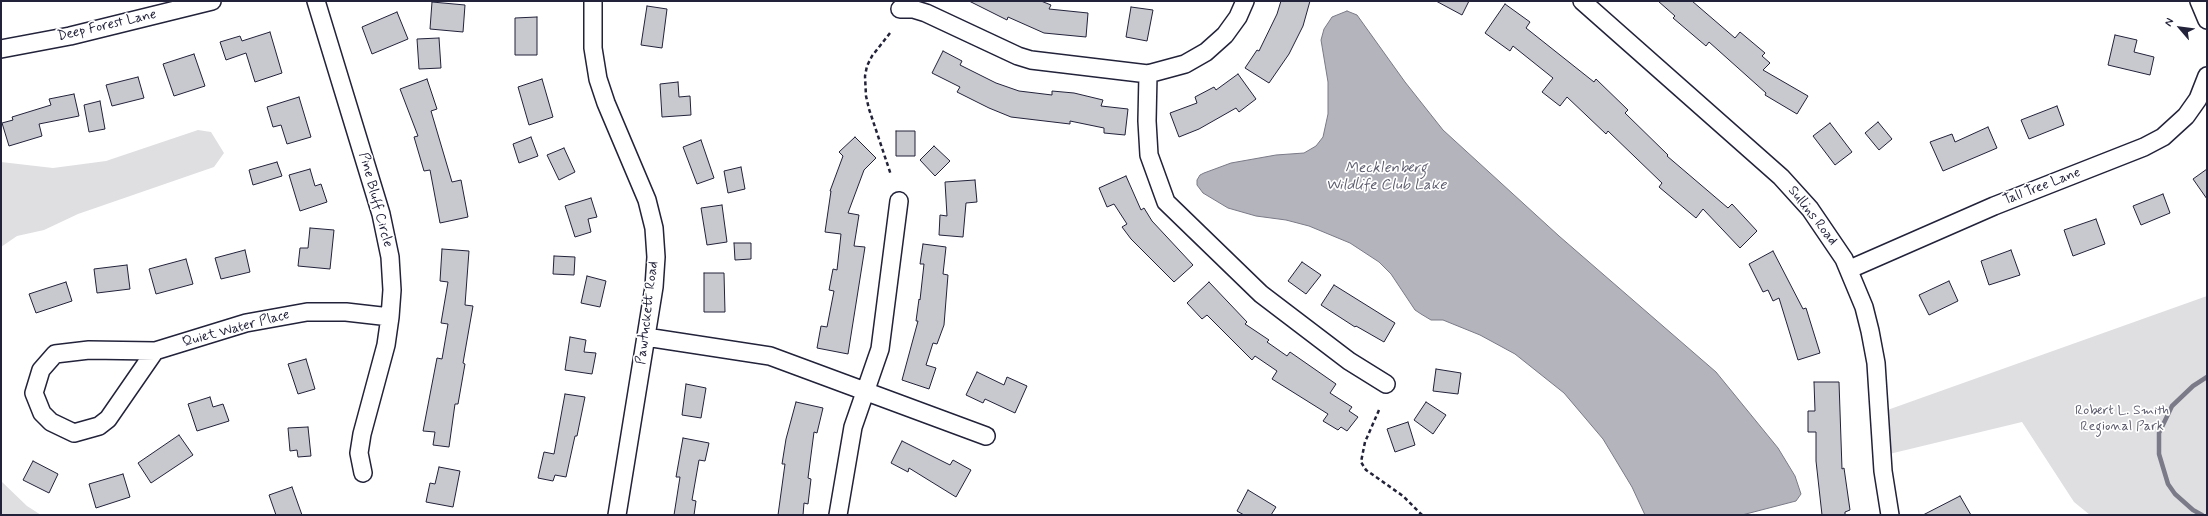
<!DOCTYPE html>
<style>
body{margin:0}
#map{position:relative;width:2208px;height:516px;overflow:hidden;background:#fff;font-family:Mynerve,sans-serif}
canvas{display:block}
.frame{position:absolute;inset:0;border:2px solid #22223b;pointer-events:none}
.north{position:absolute;left:2160px;top:8px;width:40px;height:40px;-webkit-text-stroke:3px #fff;paint-order:stroke;rotate:298deg;font-size:11px;font-weight:700;line-height:16px;text-align:center;color:#22223b}
.north::after{content:'';display:block;margin:auto;width:14px;height:18px;background:#22223b;clip-path:polygon(50% 0,100% 100%,50% 72%,0 100%)}
</style>
<div id="map">
<canvas width="2208" height="516"></canvas>
<div class="frame"></div>
<div class="north">N</div>
</div>
<script>
const g = document.querySelector('canvas').getContext('2d');
g.lineJoin = 'round';
function fillPath(path, color) {
  g.fillStyle = color;
  g.fill(path, 'evenodd');
}
function toPath(rows) {
  const path = new Path2D();
  for (const r of rows) {
    path.moveTo(r[0], r[1]);
    for (let i = 2; i < r.length; i += 2) path.lineTo(r[i], r[i + 1]);
  }
  return path;
}
function stroke(path, color, width, dash) {
  g.strokeStyle = color;
  g.lineWidth = width;
  g.lineCap = dash ? 'butt' : 'round';
  g.setLineDash(dash || []);
  g.stroke(path);
}
function drawText(font, color, halo, rows, align = 'center') {
  g.font = font + ' Mynerve,sans-serif';
  g.lineWidth = 3.5;
  g.setLineDash([]);
  g.textBaseline = 'middle';
  g.strokeStyle = halo;
  g.fillStyle = color;
  for (const [text, x, y, turn = 0] of rows) {
    g.save();
    g.translate(x, y);
    g.rotate((+turn || 0) * Math.PI / 180);
    g.textAlign = isNaN(turn) ? turn : align;
    if (halo) g.strokeText(text, 0, 0);
    g.fillText(text, 0, 0);
    g.restore();
  }
}
fillPath(toPath([
 [198,130,211,132,224,153,214,167,78,214,44,230,17,236,1,247,1,162,53,168,106,161],
 [2207,296,2207,515,2090,515,2074,502,2022,422,1881,456,1879,413],
 [1,481,27,506,41,515,1,515]
]), '#dfdfe2');
const water = toPath([
 [1347,11,1357,15,1405,82,1443,130,1559,236,1716,372,1778,448,1795,476,1801,494,1796,501,1742,515,1645,515,1632,487,1603,439,1564,393,1515,354,1480,335,1443,320,1431,320,1421,314,1415,310,1391,274,1379,262,1350,243,1309,226,1286,220,1256,216,1228,208,1203,193,1197,185,1197,180,1200,175,1204,173,1231,163,1276,155,1304,153,1316,146,1323,137,1328,114,1328,82,1321,40,1324,29,1332,17,1347,11]
]);
fillPath(water, '#b4b4bc');
stroke(water, '#7a7a88', 1);
stroke(toPath([
 [2202,515,2193,510,2175,494,2168,484,2159,454,2159,433,2172,406,2193,386,2207,377]
]), '#7a7a88', 4.5);
const building = toPath([
 [969,1,1041,1,1051,5,1049,9,1088,13,1086,37,1044,33,1008,17,1007,20,969,1],
 [1281,1,1310,1,1303,26,1289,54,1269,83,1245,68,1257,50,1259,51,1277,14,1281,1],
 [1436,1,1469,1,1462,15,1436,1],
 [1658,1,1692,1,1735,38,1740,32,1765,53,1762,56,1770,63,1763,70,1808,96,1797,114,1765,95,1766,93,1709,42,1706,46,1673,18,1675,16,1658,1],
 [432,2,465,5,463,32,430,29,432,2],
 [1505,4,1530,22,1526,28,1594,82,1596,79,1628,110,1625,113,1668,155,1667,156,1728,208,1732,204,1757,231,1740,248,1703,209,1696,218,1659,187,1662,183,1608,131,1606,134,1567,97,1560,106,1542,92,1553,78,1513,46,1510,51,1485,33,1505,4],
 [647,6,667,9,662,48,641,45,647,6],
 [1131,7,1153,10,1147,41,1126,37,1131,7],
 [397,12,408,39,372,54,362,27,397,12],
 [537,17,537,55,515,55,515,18,537,17],
 [270,32,282,73,255,82,246,53,226,60,220,42,240,36,242,41,270,32],
 [2115,35,2137,40,2134,52,2154,57,2150,75,2108,65,2115,35],
 [439,38,441,68,419,69,417,39,439,38],
 [943,51,962,61,960,65,996,83,1019,91,1052,95,1052,91,1074,93,1103,100,1101,106,1128,109,1125,135,1104,133,1104,128,1070,121,1070,124,1011,117,989,108,957,92,960,87,932,73,943,51],
 [194,54,205,86,174,96,163,64,194,54],
 [1238,74,1256,99,1239,112,1236,108,1199,129,1179,137,1170,113,1197,103,1195,97,1214,87,1216,90,1238,74],
 [138,77,144,98,112,106,106,85,138,77],
 [427,79,437,109,431,111,452,182,461,180,468,217,440,223,430,170,424,171,414,137,418,136,400,89,427,79],
 [542,79,553,117,529,125,518,87,542,79],
 [678,82,679,97,690,96,691,115,662,117,660,84,678,82],
 [74,94,79,116,39,124,42,136,9,146,2,123,13,120,12,117,51,105,49,99,74,94],
 [299,97,311,137,287,144,281,125,273,127,267,107,299,97],
 [100,101,105,129,89,132,84,105,100,101],
 [2057,106,2064,125,2029,139,2021,120,2057,106],
 [1878,122,1892,139,1879,150,1865,133,1878,122],
 [1830,123,1852,152,1835,165,1813,136,1830,123],
 [1988,127,1997,148,1943,171,1930,142,1952,134,1955,142,1988,127],
 [896,131,915,131,915,156,896,156,896,131],
 [531,137,538,156,519,163,513,144,531,137],
 [855,137,876,158,864,170,848,213,859,215,854,246,865,247,848,354,817,348,821,326,827,327,834,291,829,290,833,269,837,270,841,234,825,232,831,191,830,191,843,156,839,152,855,137],
 [701,140,714,178,697,184,683,147,701,140],
 [934,146,950,161,935,176,920,160,934,146],
 [564,148,575,172,559,180,547,155,564,148],
 [277,162,282,176,253,185,249,170,277,162],
 [741,167,745,189,728,193,724,171,741,167],
 [310,169,315,186,321,184,327,202,300,211,289,175,310,169],
 [2207,169,2207,199,2193,179,2207,169],
 [1126,176,1141,210,1144,208,1152,221,1193,265,1174,282,1131,239,1122,227,1127,224,1114,204,1107,207,1099,188,1126,176],
 [975,180,977,202,966,203,963,237,939,235,940,215,947,216,945,182,975,180],
 [2163,194,2170,213,2141,225,2133,206,2163,194],
 [591,198,597,217,588,219,591,232,575,237,565,206,591,198],
 [722,205,727,242,707,245,701,208,722,205],
 [2096,219,2105,244,2073,256,2064,230,2096,219],
 [310,228,334,230,330,269,298,266,300,248,308,248,310,228],
 [734,243,751,243,751,259,735,260,734,243],
 [923,244,946,247,943,274,948,275,944,325,937,344,933,343,926,365,936,368,929,389,902,380,918,321,916,321,919,299,920,300,924,264,920,264,923,244],
 [442,249,469,251,465,305,473,306,463,363,465,364,458,404,455,404,449,447,433,445,435,432,423,431,437,358,442,359,448,324,441,323,448,282,440,281,442,249],
 [245,250,250,272,221,279,215,258,245,250],
 [2011,250,2020,275,1989,285,1981,261,2011,250],
 [1773,251,1803,309,1806,308,1820,353,1798,360,1779,298,1773,301,1768,290,1763,292,1749,264,1773,251],
 [554,256,575,257,574,275,553,274,554,256],
 [186,259,193,284,156,294,149,269,186,259],
 [1302,262,1321,275,1306,294,1288,281,1302,262],
 [127,265,130,289,97,293,94,269,127,265],
 [704,273,724,273,725,312,704,312,704,273],
 [587,276,606,281,600,307,581,303,587,276],
 [1949,281,1958,301,1929,315,1919,295,1949,281],
 [66,282,72,301,36,313,29,294,66,282],
 [1209,282,1247,322,1245,324,1269,340,1267,342,1287,356,1290,352,1336,384,1330,393,1352,407,1349,411,1358,417,1347,431,1341,427,1338,430,1323,421,1328,414,1272,379,1277,371,1255,356,1252,360,1207,315,1202,319,1187,303,1209,282],
 [1334,285,1395,323,1384,342,1356,326,1355,327,1321,305,1334,285],
 [570,337,586,340,584,352,596,353,592,374,565,370,570,337],
 [306,359,315,389,298,394,288,364,306,359],
 [1436,369,1461,373,1458,394,1433,391,1436,369],
 [977,372,1004,385,1007,377,1027,386,1015,413,985,399,983,403,966,395,977,372],
 [1814,382,1839,382,1842,469,1844,468,1850,510,1845,512,1845,515,1822,515,1816,461,1816,432,1808,432,1808,411,1815,411,1814,382],
 [686,384,706,388,701,418,682,415,686,384],
 [565,394,585,397,577,436,575,436,566,477,555,475,553,481,538,478,544,452,554,454,565,394],
 [210,397,213,407,223,404,229,421,197,431,188,404,210,397],
 [796,402,823,408,817,433,814,432,808,478,811,479,808,504,804,503,803,515,778,515,785,464,782,464,786,439,796,402],
 [1426,402,1446,415,1433,434,1414,420,1426,402],
 [1408,422,1415,445,1395,452,1387,429,1408,422],
 [308,427,311,456,298,457,297,450,290,451,288,428,308,427],
 [179,435,193,455,151,483,138,463,179,435],
 [683,438,709,443,705,461,699,460,692,500,696,501,694,515,674,515,680,477,676,477,683,438],
 [902,441,950,465,953,460,971,470,956,497,909,468,908,472,891,463,902,441],
 [33,461,58,474,49,493,23,480,33,461],
 [439,467,460,471,453,507,426,502,430,483,435,484,439,467],
 [123,474,130,497,96,508,89,484,123,474],
 [292,487,302,515,276,515,269,495,292,487],
 [1248,490,1276,507,1271,515,1244,515,1237,511,1248,490],
 [1960,496,1971,515,1923,515,1960,496]
]);
fillPath(building, '#c8c8cf');
stroke(building, '#22223b', 1);
const minor = toPath([
 [316,1,381,214,390,257,392,290,390,317,386,345,362,434,359,453,363,473],
 [593,1,593,48,598,79,606,103,647,200,654,228,656,257,654,287,617,515],
 [1582,1,1781,177,1810,209,1844,259,1864,307,1870,331,1876,363,1883,471,1890,515],
 [2199,1,2207,20],
 [900,9,913,9,926,13,1018,56,1031,60,1148,74,1185,64,1206,52,1225,35,1238,17,1245,1],
 [1,49,70,36,212,1],
 [1148,74,1147,121,1149,155,1166,202,1261,294,1349,361,1386,384],
 [1850,269,1994,206,2144,147,2163,137,2186,116,2198,99,2207,76],
 [646,337,770,356,986,436],
 [155,351,108,419,99,426,74,433,51,422,42,413,34,393,41,370,55,354,89,350,155,351,246,323,307,312,346,312,390,317],
 [838,515,853,427,880,349,899,201]
]);
stroke(minor, '#22223b', 20);
stroke(toPath([
 [890,33,872,56,867,66,865,76,866,96,869,109,891,175],
 [1379,410,1365,442,1361,462,1366,470,1403,496,1422,515]
]), '#22223b', 2.5, [4, 3]);
stroke(minor, '#fff', 17);
drawText('14px', '#22223b', '#fff', [
 ["Deep Forest Lane",107,26,-13],
 ["Tall Tree Lane",2042,187,-21],
 ["Pine Bluff Circle",375,200,75],
 ["Sullins Road",1812,216,52],
 ["Pawtuckett Road",648,313,-83],
 ["Quiet Water Place",236,329,-15]
]);
drawText('14px', '#5b5b6d', '#fff', [
 ["Robert L. Smith",2122,411],
 ["Regional Park",2122,427]
]);
drawText('italic 15px', '#5c5c6f', '#fff', [
 ["Mecklenberg",1386,169],
 ["Wildlife Club Lake",1386,186]
]);
</script>
